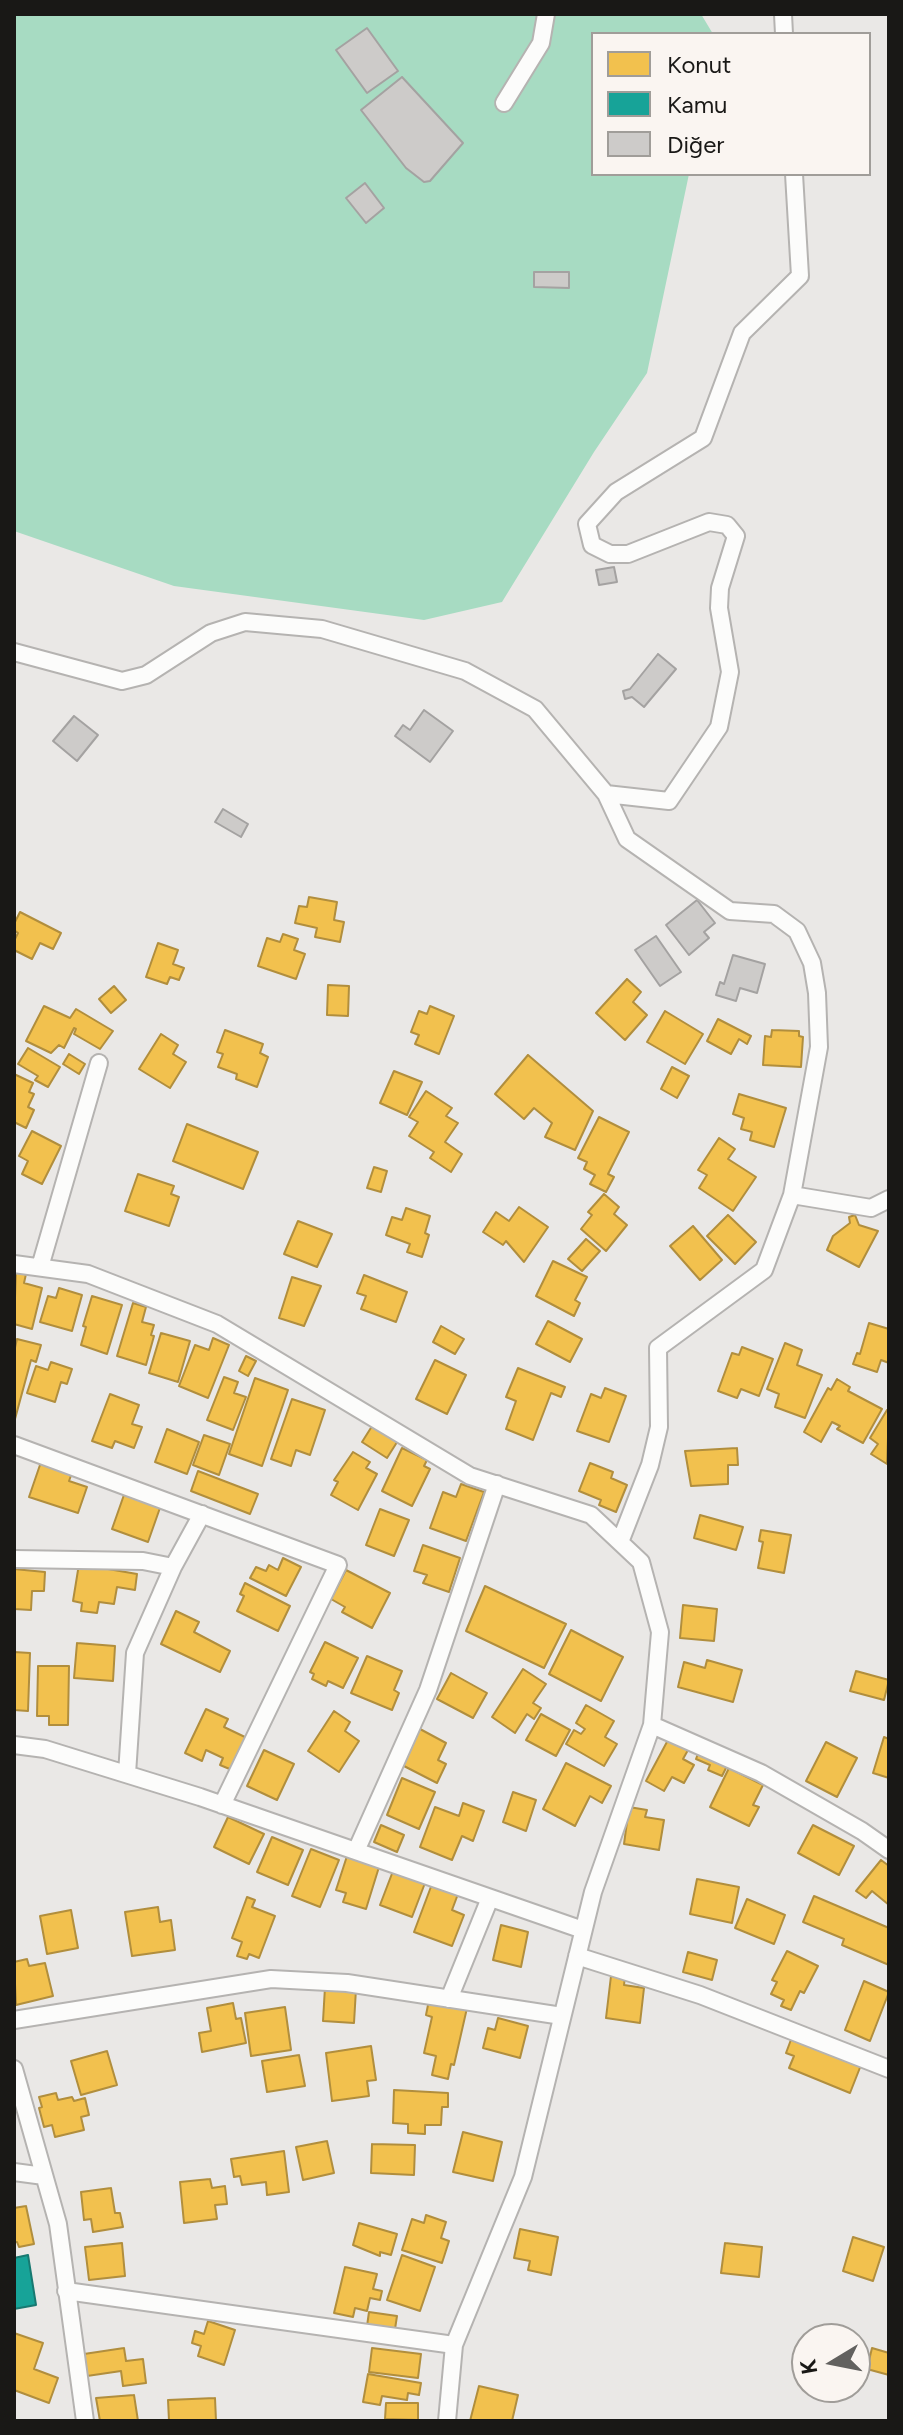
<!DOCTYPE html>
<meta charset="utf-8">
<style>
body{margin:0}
#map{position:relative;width:903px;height:2435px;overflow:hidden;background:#eae8e6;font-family:Figtree,sans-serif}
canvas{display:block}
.frame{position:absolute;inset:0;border:16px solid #191816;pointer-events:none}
.legend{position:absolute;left:591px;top:32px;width:280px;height:144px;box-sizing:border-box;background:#faf5f1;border:2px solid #a09d99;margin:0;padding:10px 14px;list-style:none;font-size:24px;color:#191816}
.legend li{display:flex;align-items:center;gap:16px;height:40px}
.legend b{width:40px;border:2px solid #a09d99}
.north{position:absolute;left:791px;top:2323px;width:80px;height:80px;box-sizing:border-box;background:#faf5f1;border:2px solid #a09d99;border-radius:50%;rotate:260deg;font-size:22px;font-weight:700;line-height:32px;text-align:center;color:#191816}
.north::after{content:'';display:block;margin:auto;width:28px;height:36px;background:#62615f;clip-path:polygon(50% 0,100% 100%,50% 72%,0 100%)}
</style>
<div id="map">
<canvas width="903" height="2435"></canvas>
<div class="frame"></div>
<ul class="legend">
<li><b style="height:22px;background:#f2c14e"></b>Konut</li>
<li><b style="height:22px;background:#17a398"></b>Kamu</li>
<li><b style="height:22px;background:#cdcbc9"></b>Diğer</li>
</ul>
<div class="north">K</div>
</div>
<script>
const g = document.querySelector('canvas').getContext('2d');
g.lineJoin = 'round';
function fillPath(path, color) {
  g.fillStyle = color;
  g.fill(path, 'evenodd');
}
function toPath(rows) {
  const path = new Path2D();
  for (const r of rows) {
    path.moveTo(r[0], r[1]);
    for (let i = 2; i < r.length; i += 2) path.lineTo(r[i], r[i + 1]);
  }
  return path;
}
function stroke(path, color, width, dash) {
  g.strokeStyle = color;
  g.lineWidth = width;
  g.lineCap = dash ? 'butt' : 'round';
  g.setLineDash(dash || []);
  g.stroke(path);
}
fillPath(toPath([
 [14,14,701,14,713,34,593,34,593,174,689,174,647,373,594,452,502,602,424,620,174,586,14,531]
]), '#a7dbc2');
const homes = toPath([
 [309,897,337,902,334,920,344,922,340,942,315,937,317,928,295,923,299,906,307,907,309,897],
 [20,912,61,933,53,949,40,943,32,959,14,950,14,941,18,933,14,930,14,924,20,912],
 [283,934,298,939,294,950,305,954,296,979,258,966,267,938,280,942,283,934],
 [158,943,178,950,173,964,184,968,179,980,170,977,167,984,146,977,158,943],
 [627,979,641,992,633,1002,647,1015,625,1040,596,1013,627,979],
 [328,985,349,986,348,1016,327,1015,328,985],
 [114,986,126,1000,111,1013,99,999,114,986],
 [44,1006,70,1018,76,1009,113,1031,100,1049,74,1034,76,1029,74,1028,64,1048,59,1045,51,1053,26,1041,44,1006],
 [430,1006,454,1016,439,1054,415,1044,419,1035,411,1032,419,1011,427,1014,430,1006],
 [665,1011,703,1034,685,1064,647,1042,665,1011],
 [718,1019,751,1036,747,1044,739,1039,731,1054,707,1041,718,1019],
 [225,1030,263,1044,260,1053,268,1057,257,1087,236,1079,237,1074,218,1067,223,1054,217,1052,225,1030],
 [772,1030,799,1031,799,1036,803,1037,801,1067,763,1065,765,1036,771,1037,772,1030],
 [161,1034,178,1045,173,1054,186,1062,170,1088,139,1069,161,1034],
 [28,1048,60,1067,48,1087,35,1080,38,1076,18,1064,28,1048],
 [69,1054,85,1064,79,1074,63,1064,69,1054],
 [528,1055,593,1111,575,1150,545,1137,552,1123,534,1108,524,1119,495,1094,528,1055],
 [672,1067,689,1076,677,1098,661,1089,672,1067],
 [394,1071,422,1082,407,1115,380,1103,394,1071],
 [14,1074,33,1083,29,1092,34,1094,28,1107,34,1110,26,1128,14,1122,14,1074],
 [426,1091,452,1108,446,1116,458,1123,445,1142,462,1154,451,1172,430,1158,434,1152,409,1136,418,1122,409,1117,426,1091],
 [739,1094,786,1108,774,1147,750,1140,752,1132,741,1129,744,1118,733,1114,739,1094],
 [599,1117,629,1132,608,1174,614,1177,606,1192,590,1184,595,1175,584,1169,587,1162,578,1158,599,1117],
 [187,1124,258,1152,243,1189,173,1161,187,1124],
 [32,1131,61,1146,42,1184,22,1174,28,1161,19,1156,32,1131],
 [719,1138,735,1149,728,1159,756,1177,733,1211,699,1188,707,1175,698,1170,719,1138],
 [374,1167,387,1171,381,1192,367,1188,374,1167],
 [138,1174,174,1186,171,1194,179,1197,169,1226,125,1211,138,1174],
 [604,1194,619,1207,614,1214,627,1225,606,1251,581,1229,592,1215,588,1212,604,1194],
 [519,1207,548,1227,524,1262,506,1241,503,1245,483,1232,496,1212,509,1221,519,1207],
 [406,1208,430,1216,425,1233,429,1235,422,1257,407,1252,410,1244,386,1235,392,1217,402,1220,406,1208],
 [728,1215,756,1242,735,1264,707,1236,728,1215],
 [855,1215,859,1225,878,1231,859,1267,827,1250,833,1236,850,1223,849,1217,855,1215],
 [298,1221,332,1234,317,1267,284,1254,298,1221],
 [693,1226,722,1260,700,1280,670,1246,693,1226],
 [586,1239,600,1251,582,1271,568,1259,586,1239],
 [553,1261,587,1277,575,1300,580,1303,574,1316,536,1296,553,1261],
 [16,1271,26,1274,24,1283,42,1288,32,1329,14,1324,16,1271],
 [364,1275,407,1292,396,1322,361,1309,366,1296,357,1293,364,1275],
 [292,1277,321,1286,304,1326,279,1318,292,1277],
 [59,1288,82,1295,72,1331,40,1322,48,1296,56,1298,59,1288],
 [92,1296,122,1305,107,1354,81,1345,86,1327,83,1326,92,1296],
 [133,1303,146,1307,142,1322,154,1325,151,1335,154,1336,146,1365,117,1356,133,1303],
 [548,1321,582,1339,570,1362,536,1344,548,1321],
 [869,1323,889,1329,889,1363,881,1360,877,1372,853,1364,857,1353,860,1354,869,1323],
 [441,1326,464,1339,455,1354,433,1342,441,1326],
 [161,1333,190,1341,178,1382,149,1373,161,1333],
 [213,1338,229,1345,208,1398,179,1386,195,1345,209,1350,213,1338],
 [17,1339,41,1345,36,1362,31,1360,15,1419,14,1352,17,1339],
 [785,1343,802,1350,797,1365,822,1375,805,1418,775,1407,779,1394,767,1389,785,1343],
 [742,1347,773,1359,759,1396,741,1389,737,1398,718,1391,732,1353,739,1355,742,1347],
 [246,1356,256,1361,248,1376,239,1371,246,1356],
 [435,1360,466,1375,447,1414,416,1399,435,1360],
 [51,1362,72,1369,67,1384,61,1382,55,1402,27,1393,36,1366,48,1370,51,1362],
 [518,1368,565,1387,561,1397,551,1393,533,1440,506,1429,516,1401,506,1397,518,1368],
 [224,1377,238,1382,234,1393,246,1397,233,1430,207,1420,224,1377],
 [255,1378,288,1390,262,1466,229,1454,255,1378],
 [837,1379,850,1387,848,1391,882,1409,863,1443,837,1429,840,1426,832,1422,821,1442,804,1432,828,1388,831,1390,837,1379],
 [605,1388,626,1396,609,1442,577,1431,591,1394,601,1398,605,1388],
 [110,1394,139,1405,132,1424,142,1427,134,1448,115,1441,112,1448,92,1441,110,1394],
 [292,1399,325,1410,310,1455,296,1450,291,1466,271,1459,292,1399],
 [887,1410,889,1411,887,1464,871,1454,878,1444,870,1438,887,1410],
 [374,1423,399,1439,387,1458,362,1442,374,1423],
 [167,1429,199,1442,187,1474,155,1462,167,1429],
 [204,1435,230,1444,219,1475,193,1465,204,1435],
 [402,1448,427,1460,424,1466,430,1469,412,1506,382,1491,402,1448],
 [737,1448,738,1465,728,1465,728,1484,691,1486,685,1451,737,1448],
 [353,1452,370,1462,366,1468,377,1474,358,1510,331,1495,338,1482,334,1480,353,1452],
 [41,1462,72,1473,69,1481,87,1487,78,1513,29,1497,41,1462],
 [590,1463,613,1472,611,1478,627,1485,616,1512,599,1505,601,1500,579,1491,590,1463],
 [198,1471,258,1494,250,1514,191,1491,198,1471],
 [461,1484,484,1492,466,1541,430,1528,443,1492,456,1497,461,1484],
 [125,1492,161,1505,148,1542,112,1529,125,1492],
 [380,1509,409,1520,394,1556,366,1545,380,1509],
 [700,1515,743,1527,736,1550,694,1538,700,1515],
 [761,1530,791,1535,784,1573,758,1568,763,1542,759,1541,761,1530],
 [423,1545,460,1558,449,1592,423,1583,427,1575,414,1571,423,1545],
 [283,1558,301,1567,286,1596,250,1578,256,1567,266,1571,269,1565,278,1570,283,1558],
 [79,1564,137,1574,135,1590,117,1587,114,1604,99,1602,97,1613,81,1611,82,1603,73,1601,79,1564],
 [14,1569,45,1572,44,1591,32,1591,31,1610,14,1609,14,1569],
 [346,1570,390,1593,372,1628,342,1612,345,1607,331,1599,346,1570],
 [245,1583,290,1606,278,1631,237,1611,244,1596,240,1594,245,1583],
 [485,1586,566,1624,544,1668,466,1631,485,1586],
 [683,1605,717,1609,714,1641,680,1638,683,1605],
 [176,1611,199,1622,194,1632,230,1651,220,1672,161,1644,176,1611],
 [571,1630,623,1657,601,1701,549,1674,571,1630],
 [325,1642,358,1658,343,1688,328,1681,326,1686,312,1679,314,1674,310,1672,325,1642],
 [77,1643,115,1646,113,1681,74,1678,77,1643],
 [14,1652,30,1653,28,1711,14,1710,14,1652],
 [367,1656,402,1671,394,1690,399,1693,392,1710,351,1693,367,1656],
 [707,1660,742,1670,733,1702,678,1687,684,1662,705,1668,707,1660],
 [38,1666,69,1666,68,1725,49,1725,49,1716,37,1716,38,1666],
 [523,1669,546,1684,533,1703,541,1708,534,1719,527,1714,515,1733,492,1717,523,1669],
 [856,1671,889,1680,884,1700,850,1691,856,1671],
 [451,1673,487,1693,473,1718,437,1699,451,1673],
 [586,1705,614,1721,605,1737,617,1744,604,1766,566,1744,574,1730,581,1734,585,1729,576,1723,586,1705],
 [206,1709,228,1719,224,1727,247,1738,232,1770,220,1765,223,1758,206,1750,202,1761,185,1753,206,1709],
 [334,1711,350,1722,345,1731,359,1741,339,1772,308,1751,334,1711],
 [541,1714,570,1730,556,1756,526,1740,541,1714],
 [420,1729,446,1743,438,1760,446,1764,437,1783,402,1765,420,1729],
 [884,1737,889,1739,889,1778,873,1773,884,1737],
 [668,1740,688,1750,683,1759,694,1765,684,1783,672,1777,664,1791,646,1781,668,1740],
 [826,1742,857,1758,837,1797,806,1781,826,1742],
 [264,1750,294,1764,277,1800,247,1786,264,1750],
 [699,1751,728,1764,722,1776,708,1770,710,1765,696,1759,699,1751],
 [566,1763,611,1786,602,1803,590,1796,575,1826,543,1809,566,1763],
 [729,1768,763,1785,753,1805,759,1807,749,1826,710,1807,729,1768],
 [402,1778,435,1792,419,1829,387,1815,402,1778],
 [513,1792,536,1800,526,1831,503,1822,513,1792],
 [463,1803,484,1811,473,1841,462,1836,452,1860,420,1847,435,1807,459,1816,463,1803],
 [629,1807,647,1810,645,1817,664,1820,659,1850,624,1844,629,1807],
 [228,1817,264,1834,249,1864,214,1847,228,1817],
 [381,1825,404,1835,397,1852,374,1842,381,1825],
 [813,1825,854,1846,839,1875,798,1853,813,1825],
 [272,1837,303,1850,288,1885,257,1872,272,1837],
 [311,1849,339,1860,320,1907,292,1896,311,1849],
 [347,1856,379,1867,366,1909,343,1902,346,1893,336,1890,347,1856],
 [881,1860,889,1866,889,1905,872,1891,866,1898,856,1891,881,1860],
 [393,1871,425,1883,412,1917,380,1905,393,1871],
 [697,1879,739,1887,732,1923,690,1914,697,1879],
 [432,1884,458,1894,452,1910,464,1915,452,1946,414,1932,432,1884],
 [814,1896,889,1928,889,1965,842,1945,844,1939,803,1922,814,1896],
 [247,1897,255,1900,252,1907,275,1916,259,1958,249,1954,247,1959,237,1956,242,1942,232,1938,247,1897],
 [747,1899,785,1915,774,1944,735,1928,747,1899],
 [158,1907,160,1922,171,1920,175,1950,132,1956,125,1912,158,1907],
 [71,1910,78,1948,47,1954,40,1916,71,1910],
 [501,1925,528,1932,521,1967,493,1960,501,1925],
 [787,1951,818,1966,804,1993,800,1991,791,2010,781,2006,784,2000,771,1994,777,1982,772,1980,787,1951],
 [688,1952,717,1960,712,1980,683,1972,688,1952],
 [27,1959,29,1966,45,1963,53,1996,16,2005,14,1962,27,1959],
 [611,1976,625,1977,624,1985,644,1988,640,2023,606,2018,611,1976],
 [864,1981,889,1992,870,2041,845,2030,864,1981],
 [325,1987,356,1989,354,2023,323,2021,325,1987],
 [429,2000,467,2008,454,2065,451,2064,448,2079,432,2075,436,2056,424,2053,432,2017,426,2015,429,2000],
 [233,2003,236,2019,241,2018,246,2043,202,2052,199,2033,211,2031,207,2008,233,2003],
 [285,2007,291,2050,251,2056,245,2013,285,2007],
 [498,2018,528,2026,520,2058,483,2048,488,2028,495,2030,498,2018],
 [792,2037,861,2065,850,2093,789,2068,794,2056,786,2053,792,2037],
 [371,2046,376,2080,367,2081,369,2096,332,2101,326,2053,371,2046],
 [107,2051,117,2085,81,2095,71,2061,107,2051],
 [299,2055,305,2086,267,2092,262,2061,299,2055],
 [394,2090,448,2093,448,2107,442,2107,441,2125,425,2125,425,2134,408,2133,408,2124,393,2123,394,2090],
 [56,2093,58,2100,72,2097,74,2101,85,2098,89,2115,81,2117,84,2130,55,2137,52,2125,44,2127,39,2108,42,2107,39,2097,56,2093],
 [463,2132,502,2142,493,2181,453,2172,463,2132],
 [327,2141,334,2173,303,2180,296,2147,327,2141],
 [372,2144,415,2145,414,2175,371,2173,372,2144],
 [284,2151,289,2192,267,2195,266,2182,242,2185,240,2176,234,2177,231,2159,284,2151],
 [210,2179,212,2188,225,2186,227,2204,215,2205,217,2219,184,2223,180,2182,210,2179],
 [111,2188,115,2213,120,2213,123,2227,93,2232,91,2219,84,2220,81,2192,111,2188],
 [26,2206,34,2244,19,2247,17,2242,14,2242,14,2208,26,2206],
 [426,2215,446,2222,441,2238,449,2241,442,2263,402,2250,412,2219,424,2223,426,2215],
 [359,2223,397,2234,391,2255,380,2252,380,2256,353,2245,359,2223],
 [520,2229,558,2237,551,2275,528,2270,530,2261,514,2258,520,2229],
 [853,2237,884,2247,873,2281,843,2271,853,2237],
 [122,2243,125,2276,89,2280,85,2247,122,2243],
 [725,2243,762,2247,759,2277,721,2273,725,2243],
 [402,2255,435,2267,420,2311,387,2300,402,2255],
 [345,2267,377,2274,373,2289,382,2291,380,2300,370,2298,367,2311,355,2308,353,2317,334,2313,345,2267],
 [369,2312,397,2316,395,2329,367,2326,369,2312],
 [208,2321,235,2330,224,2365,198,2356,201,2346,192,2343,195,2331,204,2334,208,2321],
 [14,2333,43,2343,34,2369,58,2378,49,2403,14,2390,14,2333],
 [124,2348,126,2361,143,2359,146,2383,123,2386,121,2371,87,2376,84,2354,124,2348],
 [372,2348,421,2354,418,2378,369,2372,372,2348],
 [872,2348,889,2353,889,2375,867,2369,872,2348],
 [368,2374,421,2383,419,2395,408,2393,407,2400,382,2396,380,2405,363,2402,368,2374],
 [479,2386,518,2395,512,2421,470,2421,479,2386],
 [809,2387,844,2387,840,2398,809,2387],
 [134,2395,138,2421,100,2421,96,2398,134,2395],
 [215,2398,216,2421,169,2421,168,2400,215,2398],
 [386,2403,418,2403,418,2420,385,2419,386,2403]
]);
fillPath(homes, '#f2c14e');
stroke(homes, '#b18e3d', 2);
const public = toPath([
 [28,2255,36,2305,14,2309,14,2258,28,2255]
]);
fillPath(public, '#17a398');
stroke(public, '#187971', 2);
const building = toPath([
 [367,28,398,71,367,93,336,50,367,28],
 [402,77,463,143,430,181,424,182,406,168,361,110,402,77],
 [365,183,384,208,366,223,346,198,365,183],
 [534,272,569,272,569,288,534,287,534,272],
 [614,567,617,582,599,585,596,570,614,567],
 [658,654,676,669,644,707,632,697,625,699,623,691,630,689,658,654],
 [424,710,453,731,430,762,395,736,403,725,410,730,424,710],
 [74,716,98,735,77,761,53,741,74,716],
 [223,809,248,824,241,837,215,822,223,809],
 [697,900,715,923,704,932,709,938,689,955,666,925,697,900],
 [656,936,681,972,660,986,635,950,656,936],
 [733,955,765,964,757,993,740,988,736,1001,716,995,720,982,724,984,733,955]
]);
fillPath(building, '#cdcbc9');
stroke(building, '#a4a2a1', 2);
const street = toPath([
 [783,14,784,34],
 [504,103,541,43,546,14],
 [14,652,122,681,146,675,211,633,245,622,322,629,465,671,535,709,606,794,627,839,730,911,774,914,797,931,812,963,817,993,819,1047,792,1195,764,1270,658,1348,659,1427,650,1465,620,1542],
 [606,794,669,801,719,727,730,672,719,608,720,588,736,536,727,525,709,522,628,554,610,554,592,545,587,524,616,492,703,438,742,333,800,276,794,174],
 [792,1195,871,1208,889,1199],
 [14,1264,88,1274,217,1324,470,1476,591,1515,641,1562,660,1632,652,1725,593,1892,523,2177,454,2345,447,2421],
 [40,1267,99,1063],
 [14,1445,338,1565,222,1805],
 [14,1559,143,1561,173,1567],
 [652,1725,761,1773,862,1831,889,1850],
 [14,1745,45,1749,200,1797,583,1930],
 [127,1774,135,1653,173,1567,202,1514],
 [356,1851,428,1690,497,1484],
 [577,1956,700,1995,889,2069],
 [449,1999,490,1898],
 [14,2020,271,1979,347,1983,562,2016],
 [14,2069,58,2224,85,2421],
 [14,2172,44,2176],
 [66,2291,454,2345]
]);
stroke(street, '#b5b3b1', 20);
stroke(street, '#fcfcfb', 16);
</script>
